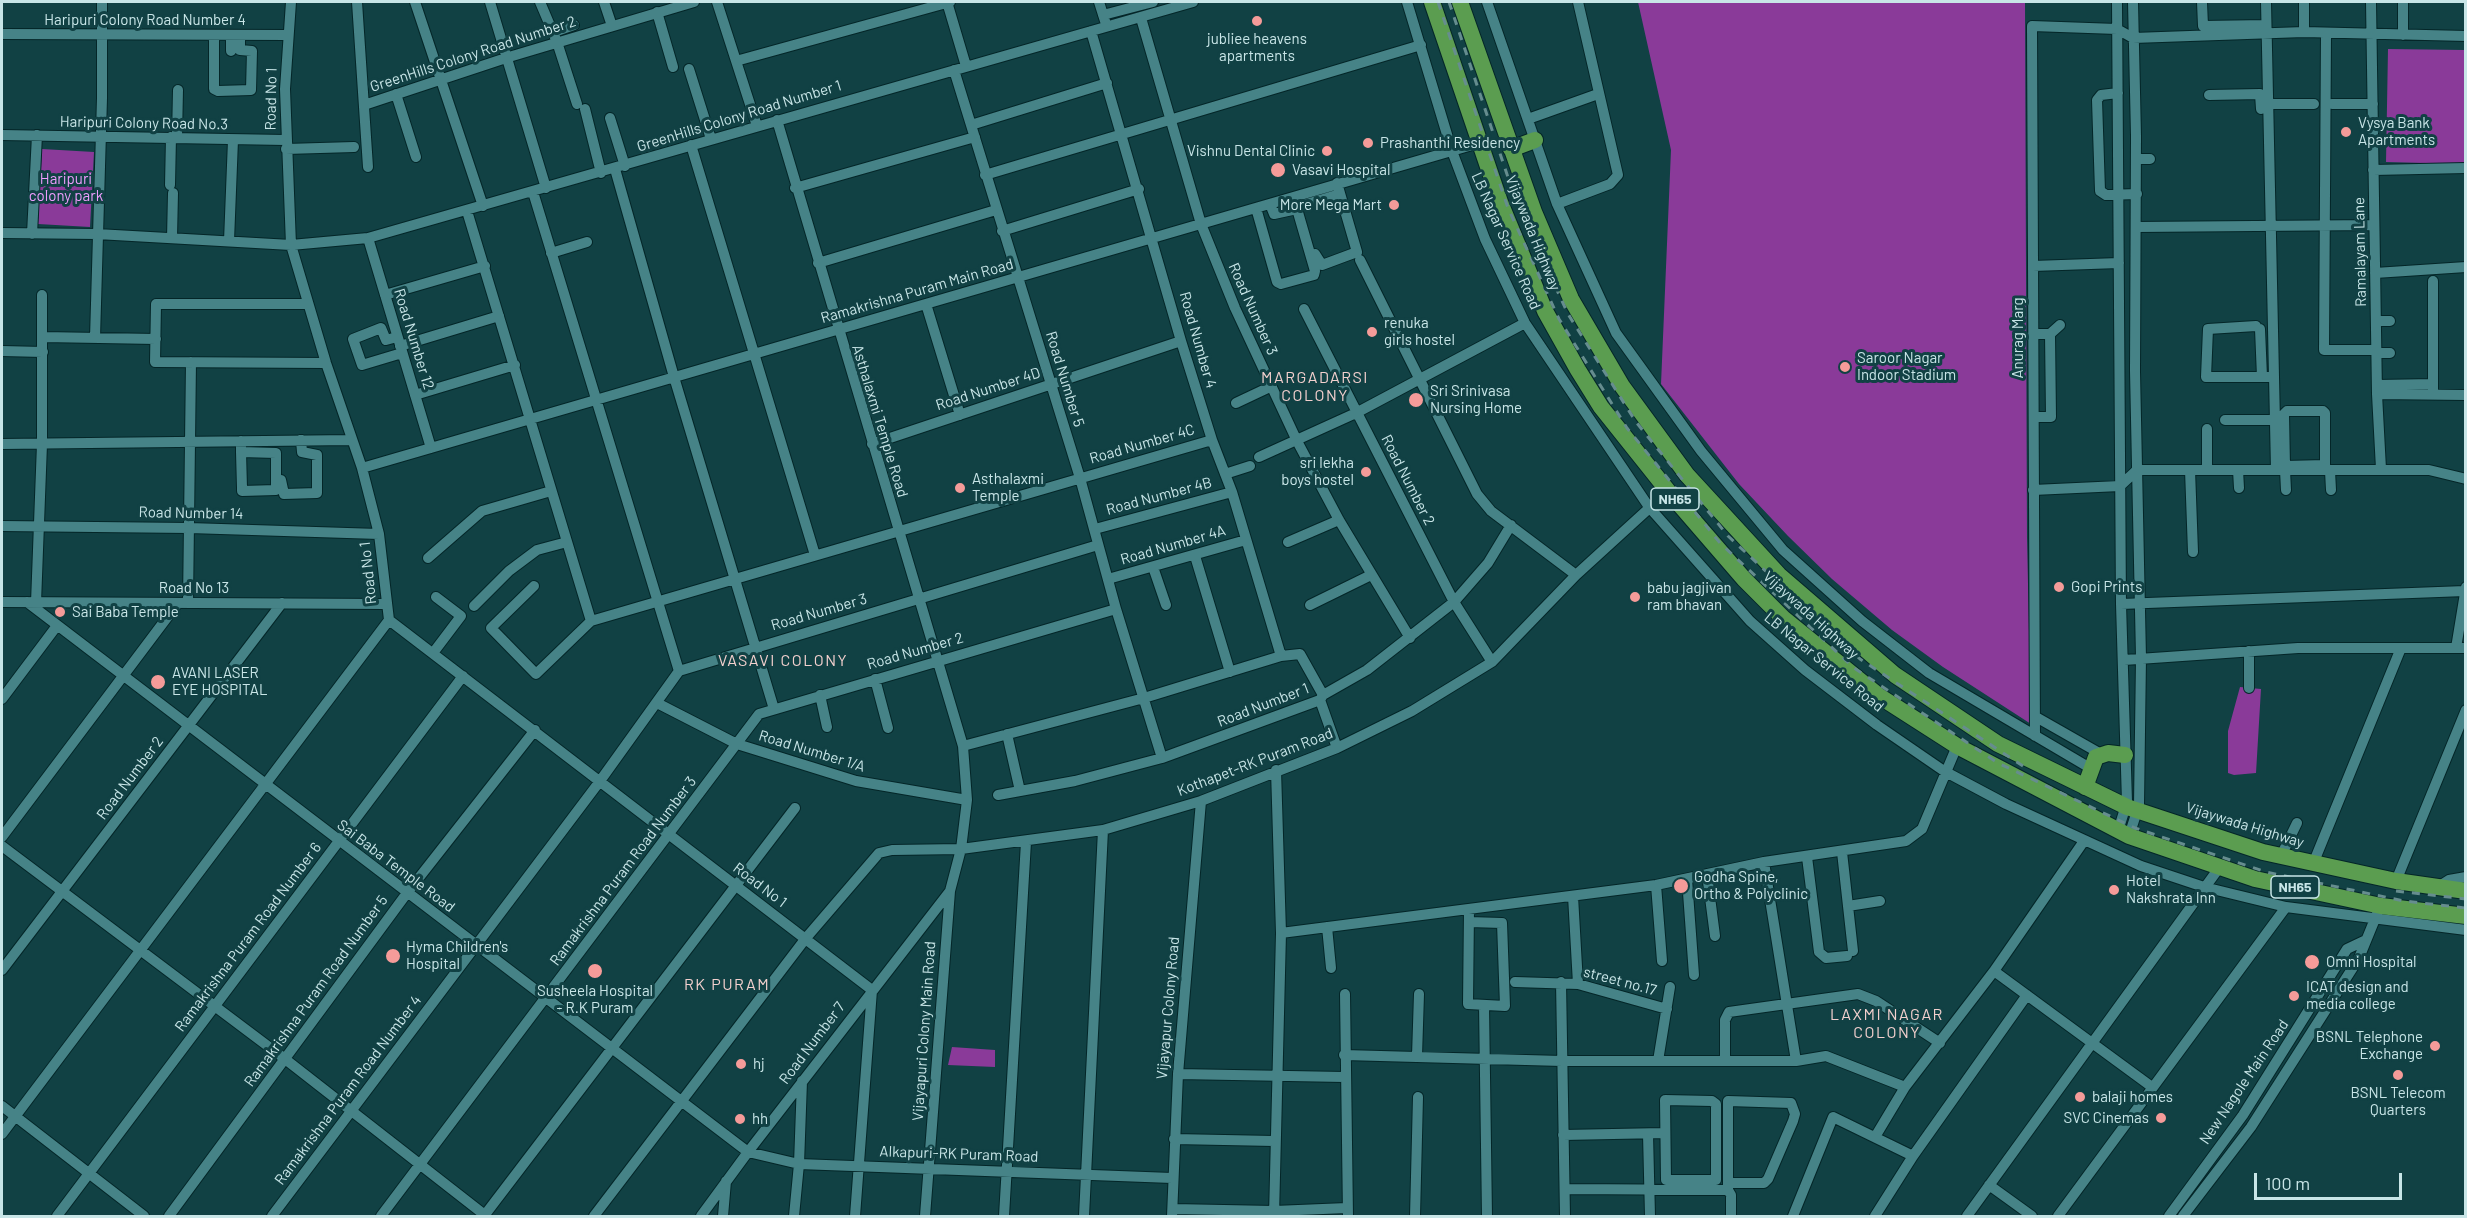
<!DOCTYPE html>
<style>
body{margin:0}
#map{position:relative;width:2467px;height:1218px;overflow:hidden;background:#114144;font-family:Barlow,sans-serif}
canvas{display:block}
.frame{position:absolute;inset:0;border:3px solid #c8e5e7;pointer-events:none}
.scale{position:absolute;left:2254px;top:1173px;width:148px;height:27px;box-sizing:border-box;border:3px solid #c8e5e7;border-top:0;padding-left:8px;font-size:18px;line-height:21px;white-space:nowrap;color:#c8e5e7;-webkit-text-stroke:4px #114144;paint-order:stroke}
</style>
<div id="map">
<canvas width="2467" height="1218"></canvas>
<div class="frame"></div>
<div class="scale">100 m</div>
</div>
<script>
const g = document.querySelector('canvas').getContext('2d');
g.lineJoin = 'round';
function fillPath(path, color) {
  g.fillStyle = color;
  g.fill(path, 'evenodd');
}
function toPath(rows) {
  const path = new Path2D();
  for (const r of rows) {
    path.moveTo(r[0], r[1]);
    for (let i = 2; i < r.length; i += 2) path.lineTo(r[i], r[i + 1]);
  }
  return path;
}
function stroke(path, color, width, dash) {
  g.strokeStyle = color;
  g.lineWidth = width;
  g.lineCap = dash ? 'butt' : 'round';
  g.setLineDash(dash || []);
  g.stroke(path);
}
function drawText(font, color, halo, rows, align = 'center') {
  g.font = font + ' Barlow,sans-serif';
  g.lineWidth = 6;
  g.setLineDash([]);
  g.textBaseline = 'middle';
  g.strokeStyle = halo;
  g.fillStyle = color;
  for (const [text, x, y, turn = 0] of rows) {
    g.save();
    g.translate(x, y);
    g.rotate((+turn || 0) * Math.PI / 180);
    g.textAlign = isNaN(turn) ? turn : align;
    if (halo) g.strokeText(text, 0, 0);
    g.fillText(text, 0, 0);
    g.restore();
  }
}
fillPath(toPath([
 [1638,2,2025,2,2027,537,2031,724,1943,667,1892,630,1832,579,1788,536,1739,484,1661,384,1671,150],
 [2388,49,2465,50,2465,164,2386,162],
 [42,149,94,152,90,227,38,224],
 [2240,687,2261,689,2256,773,2234,775,2228,773,2228,731],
 [952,1047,995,1050,995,1067,948,1065]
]), '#8a3a99');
const minor = toPath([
 [291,2,285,89,291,245,326,363,362,468,379,534,389,620,872,990,855,1216],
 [357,2,368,167],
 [415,2,483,206],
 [490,2,546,188],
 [540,2,557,42,577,104],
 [604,2,612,26],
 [717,2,757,126],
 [947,2,966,66],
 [1099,2,1105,21],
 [1407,2,1452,151,1485,239,1525,323,1649,507,1750,621,1805,670,1877,725,1944,771,2006,804,2141,866,2204,887,2286,907,2466,930],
 [1487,2,1557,204,1616,333,1701,451,1783,550,1862,621,1929,673,2090,768],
 [2117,2,2121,604,2127,802,2118,831],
 [2202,2,2203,26,2266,25],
 [2266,2,2276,470],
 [2304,2,2304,32],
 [2371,2,2377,394,2381,469],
 [657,12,673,67],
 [1103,15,1153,2],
 [1141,18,1201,224,1235,308,1297,441,1339,520,1410,638],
 [1091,31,1181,341,1212,440,1232,492,1281,656],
 [554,32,574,25],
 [2,34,288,35],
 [2326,34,2324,350,2376,350],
 [214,35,214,89,218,91,251,90,252,51,240,50,240,35],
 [231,35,231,51],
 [2403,35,2403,2],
 [736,61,950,2],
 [689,69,711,139],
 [954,70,1080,478,1116,609,1162,758],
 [2118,93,2101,95,2097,100,2100,191,2106,195,2137,194],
 [396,94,416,157],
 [2209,95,2260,94,2261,109],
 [2268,104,2314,104],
 [2332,104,2373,104],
 [364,105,509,57,694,2],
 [585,109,601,173],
 [610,118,625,166],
 [1528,119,1598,94],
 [777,120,963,746,967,800,961,849,950,891,925,1216],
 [971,125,1107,83],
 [2,135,285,140],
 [177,137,178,90],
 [691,145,815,555],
 [286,149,354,147],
 [2136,159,2150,159],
 [615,169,674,377,774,709],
 [2373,170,2466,168],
 [985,175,1421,45],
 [170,185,171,137],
 [795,188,975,137],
 [533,192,679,671],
 [1557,204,1610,184,1618,175,1578,2],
 [1300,206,1340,194],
 [1256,208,1277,282,1281,284,1314,275,1315,271,1297,209,1274,214,1270,204],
 [467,211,591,621],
 [2137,227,2374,225],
 [1002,231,1139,189],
 [2,233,97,234,291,245,368,238,1193,2],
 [32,234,37,135],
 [172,238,173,193],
 [368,238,431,448],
 [229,241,233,140],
 [551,253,587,242],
 [1315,254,1322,265,1357,252,1337,183],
 [1360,260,1477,494,1491,511,1576,575],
 [818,263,996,210],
 [2033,266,2119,263],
 [2375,273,2466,267],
 [2433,281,2433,394],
 [385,295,485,266],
 [307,304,156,304,155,362,326,363],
 [926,304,960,415],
 [1304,309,1454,602,1492,662],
 [2376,321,2390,321],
 [2256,326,2208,329,2206,377,2273,377],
 [2260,329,2262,377],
 [2033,334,2050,334,2051,417,2034,417],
 [2050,334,2060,325],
 [43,337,156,339],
 [397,337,386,340,381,328,353,339,362,365,402,353],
 [95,338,102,98,102,2],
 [400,346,499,316],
 [2,351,43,352],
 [2376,353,2390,353],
 [2377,385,2433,384],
 [2377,394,2466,395],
 [415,395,515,365],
 [1236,403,1272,386],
 [2323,411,2325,413,2325,465,2285,466,2284,414,2287,411,2323,411],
 [2225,420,2274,420],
 [2207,429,2207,470],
 [241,441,241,452,242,488,242,491,276,490,276,453,241,452],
 [2,444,352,440],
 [872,444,1181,341],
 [1259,457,1356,413,1525,323],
 [362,468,1479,143],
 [2190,470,2193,552],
 [2238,470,2239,488],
 [2285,470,2286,490],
 [2330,471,2331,490],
 [1225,474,1250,466],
 [281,480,284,494,317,493,317,455,302,452,301,440],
 [2033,490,2120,486,2137,470,2429,470,2466,479],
 [2,526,189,528,379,534],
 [1095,529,1232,492],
 [1288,542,1339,520],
 [1195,556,1230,672],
 [428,558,482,511,551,491],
 [1153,567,1166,605],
 [1108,579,1246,540],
 [534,586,491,628,536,674,591,621,1212,440],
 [2,602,386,604],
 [27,602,748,1152,799,1164,1172,1178],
 [36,603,42,444,42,295],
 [188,603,191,362],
 [2121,604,2465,591],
 [1310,605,1371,575],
 [474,606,509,571,537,550,567,542],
 [2456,648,2466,587],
 [433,653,461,616,436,597],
 [2124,660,2298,648,2466,648],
 [875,679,888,728],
 [2249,688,2249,651],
 [820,695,827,727],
 [2,699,56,627],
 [1320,700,1337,748],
 [657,703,737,744,856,781,967,800],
 [2036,717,2101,754],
 [1007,734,1020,791],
 [2035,736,2032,26,2117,29,2133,38,2304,32,2466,36],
 [963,746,1144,698,1281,656,1300,654,1323,695],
 [998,795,1075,781,1162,758,1320,700,1323,695,1367,670,1454,602,1488,563,1511,525],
 [2129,836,2139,805,2141,658,2135,371,2136,136,2133,2],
 [2,837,178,603],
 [2,846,285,1059,486,1216],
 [1842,852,1853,951],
 [2281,856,2297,823],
 [1807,857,1819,952,1826,958,1847,956],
 [1764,862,1796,1061],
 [2313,864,2401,648],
 [1707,874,1715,936],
 [1687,879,1694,975],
 [2396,881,2466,710],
 [1656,885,1662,961],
 [2438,887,2449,880,2466,877],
 [1573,896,1578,984],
 [1848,906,1880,901],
 [1469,922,1502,923,1505,1006,1468,1004,1469,910],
 [1327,927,1331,968],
 [1281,933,1656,885,1764,862,1906,841,1922,829,1957,746],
 [2,970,282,603],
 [1994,971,2152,1087],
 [1515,982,1578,984,1667,1009],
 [1561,982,1565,1216],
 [1345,994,1348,1216],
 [1484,1005,1487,1216],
 [1344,1055,1562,1061,1796,1061,1826,1056,1905,1087],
 [1417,1056,1419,994],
 [1658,1061,1670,987],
 [1725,1061,1725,1020,1729,1012,1858,994,1876,1001,1940,1043],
 [1178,1074,1344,1077],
 [1665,1100,1712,1101,1716,1104,1716,1180,1666,1180,1665,1100],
 [2,1106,144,1216],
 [2,1134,389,620],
 [1648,1134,1650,1216],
 [1563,1135,1663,1133],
 [1875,1137,1905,1087,1994,971,2084,841],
 [1174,1139,1274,1141],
 [1989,1185,2032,1216],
 [1565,1189,1728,1190,1731,1195,1731,1216],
 [1728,1190,1728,1101,1791,1103,1795,1114,1793,1121,1768,1179,1764,1183,1728,1183],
 [1173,1209,1274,1211,1347,1208],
 [57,1216,463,676],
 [169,1216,407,893,535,730],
 [272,1216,600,781,679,671,1098,545],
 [381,1216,759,714,1116,609],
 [484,1216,795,808],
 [594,1216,806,938,879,853,892,850,961,849,1103,830,1201,801,1337,748,1412,711,1492,662,1576,575,1668,491],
 [701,1216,748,1152,950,891],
 [723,1216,726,1181],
 [794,1216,799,1164,802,1081],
 [1004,1216,1026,842],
 [1084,1216,1103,830],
 [1172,1216,1178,1074,1201,801],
 [1274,1216,1281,933,1276,770],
 [1415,1216,1418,1097],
 [1793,1216,1833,1117,1913,1156],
 [1875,1216,1913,1156,2027,995],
 [1967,1216,2219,868],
 [2058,1216,2286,907],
 [2169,1216,2243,1115,2347,949,2366,940],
 [2183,1216,2251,1127,2359,958,2377,914]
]);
const highway = toPath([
 [1432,2,1500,202,1545,311,1578,370,1601,407,1668,491,1744,579,1783,618,1879,696,1957,746,2129,836,2255,879,2381,906,2466,916],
 [1460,2,1534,212,1571,299,1622,386,1687,475,1779,575,1895,675,1998,744,2127,807,2263,852,2396,881,2466,891],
 [1511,149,1535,140],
 [2085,787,2096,757,2108,753,2125,755]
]);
stroke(minor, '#042628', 12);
stroke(highway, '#042628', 18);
stroke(minor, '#468387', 10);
stroke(highway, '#5b9d50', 16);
stroke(toPath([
 [1438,2,1508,208,1559,319,1627,428,1720,543,1854,668,1998,763,2135,828,2266,872,2404,901,2466,908],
 [1449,2,1517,204,1568,314,1636,422,1728,536,1860,659,2023,766],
 [2396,891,2466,899]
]), '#668d8f', 3, [8, 8]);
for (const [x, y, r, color] of [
 [1257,21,6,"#f59b99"],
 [2346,132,6,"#f59b99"],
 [1368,143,6,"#f59b99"],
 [1327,151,6,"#f59b99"],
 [1278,170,8,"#f59b99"],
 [1394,205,6,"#f59b99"],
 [1372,332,6,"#f59b99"],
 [1845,367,6,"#f59b99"],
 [1416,400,8,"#f59b99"],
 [1366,472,6,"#f59b99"],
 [960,488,6,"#f59b99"],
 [2059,587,6,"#f59b99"],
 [1635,597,6,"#f59b99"],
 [60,612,6,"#f59b99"],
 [158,682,8,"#f59b99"],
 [1681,886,8,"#f59b99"],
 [2114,890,6,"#f59b99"],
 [393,956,8,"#f59b99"],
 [2312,962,8,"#f59b99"],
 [595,971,8,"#f59b99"],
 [2294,996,6,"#f59b99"],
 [2435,1046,6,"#f59b99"],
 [741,1064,6,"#f59b99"],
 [2398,1075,6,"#f59b99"],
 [2080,1097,6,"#f59b99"],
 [2161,1118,6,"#f59b99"],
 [740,1119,6,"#f59b99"]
]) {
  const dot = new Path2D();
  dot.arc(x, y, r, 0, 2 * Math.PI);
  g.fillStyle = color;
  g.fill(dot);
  stroke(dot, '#114144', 2);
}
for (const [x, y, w] of [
 [1675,499,48],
 [2295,887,48]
]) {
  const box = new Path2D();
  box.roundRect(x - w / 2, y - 11, w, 22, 4.5);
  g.fillStyle = '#114144';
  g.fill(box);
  stroke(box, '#c8e5e7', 1.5);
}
drawText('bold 14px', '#c8e5e7', null, [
 ["NH65",1675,499],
 ["NH65",2295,887]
]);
drawText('15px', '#c8e5e7', '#114144', [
 ["Haripuri Colony Road Number 4",145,20],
 ["GreenHills Colony Road Number 2",473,54,-18],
 ["Road No 1",271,99,-89],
 ["GreenHills Colony Road Number 1",739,116,-17],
 ["Haripuri Colony Road No.3",144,123,1],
 ["Vijaywada Highway",1533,233,68],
 ["LB Nagar Service Road",1506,241,66],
 ["Ramalayam Lane",2360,252,-91],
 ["Ramakrishna Puram Main Road",917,291,-16],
 ["Road Number 3",1253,309,66],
 ["Anurag Marg",2018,338,-90],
 ["Road Number 12",414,339,73],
 ["Road Number 4",1198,340,74],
 ["Road Number 5",1065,379,73],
 ["Road Number 4D",988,389,-18],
 ["Asthalaxmi Temple Road",880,421,73],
 ["Road Number 4C",1142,444,-16],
 ["Road Number 2",1408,480,63],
 ["Road Number 4B",1159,496,-15],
 ["Road Number 14",191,513,1],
 ["Road Number 4A",1173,545,-16],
 ["Road No 1",368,573,-96],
 ["Road No 13",194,588],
 ["Road Number 3",819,612,-16],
 ["Vijaywada Highway",1811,615,42],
 ["Road Number 2",915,651,-16],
 ["LB Nagar Service Road",1824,662,39],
 ["Road Number 1",1263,705,-21],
 ["Road Number 1/A",812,751,17],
 ["Kothapet-RK Puram Road",1255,762,-21],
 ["Road Number 2",130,778,-53],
 ["Vijaywada Highway",2245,825,17],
 ["Sai Baba Temple Road",396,866,37],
 ["Ramakrishna Puram Road Number 3",623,871,-53],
 ["Road No 1",760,885,37],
 ["Ramakrishna Puram Road Number 6",248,937,-53],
 ["street no.17",1620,981,15],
 ["Ramakrishna Puram Road Number 5",316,991,-54],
 ["Vijayapur Colony Road",1168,1008,-85],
 ["Vijayapuri Colony Main Road",924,1031,-86],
 ["Road Number 7",812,1043,-53],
 ["New Nagole Main Road",2244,1082,-56],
 ["Ramakrishna Puram Road Number 4",348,1090,-53],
 ["Alkapuri-RK Puram Road",959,1154,2]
]);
drawText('15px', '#c8e5e7', '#114144', [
 ["jubliee heavens",1257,39,"center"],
 ["apartments",1257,56,"center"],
 ["Vysya Bank",2358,123],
 ["Apartments",2358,140],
 ["Prashanthi Residency",1380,143],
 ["Vishnu Dental Clinic",1315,151,"right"],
 ["Vasavi Hospital",1292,170],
 ["More Mega Mart",1382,205,"right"],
 ["renuka",1384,323],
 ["girls hostel",1384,340],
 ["Saroor Nagar",1857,358],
 ["Indoor Stadium",1857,375],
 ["Sri Srinivasa",1430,391],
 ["Nursing Home",1430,408],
 ["sri lekha",1354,463,"right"],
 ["boys hostel",1354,480,"right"],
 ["Asthalaxmi",972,479],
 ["Temple",972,496],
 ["Gopi Prints",2071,587],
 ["babu jagjivan",1647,588],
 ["ram bhavan",1647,605],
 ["Sai Baba Temple",72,612],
 ["AVANI LASER",172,673],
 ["EYE HOSPITAL",172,690],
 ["Godha Spine,",1694,877],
 ["Ortho & Polyclinic",1694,894],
 ["Hotel",2126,881],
 ["Nakshrata Inn",2126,898],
 ["Hyma Children's",406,947],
 ["Hospital",406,964],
 ["Omni Hospital",2326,962],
 ["ICAT design and",2306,987],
 ["media college",2306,1004],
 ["Susheela Hospital",595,991,"center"],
 ["- R.K Puram",595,1008,"center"],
 ["BSNL Telephone",2423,1037,"right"],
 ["Exchange",2423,1054,"right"],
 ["hj",753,1064],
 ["BSNL Telecom",2398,1093,"center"],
 ["Quarters",2398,1110,"center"],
 ["balaji homes",2092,1097],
 ["SVC Cinemas",2149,1118,"right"],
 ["hh",752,1119]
], 'left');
drawText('15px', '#ee9dfe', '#114144', [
 ["Haripuri",66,179],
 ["colony park",66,196]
]);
g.letterSpacing = '1.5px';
drawText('16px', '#f3d0ce', '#114144', [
 ["MARGADARSI",1315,378],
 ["COLONY",1315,396],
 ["VASAVI COLONY",783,661],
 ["RK PURAM",727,985],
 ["LAXMI NAGAR",1887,1015],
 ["COLONY",1887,1033]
]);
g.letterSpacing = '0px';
</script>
